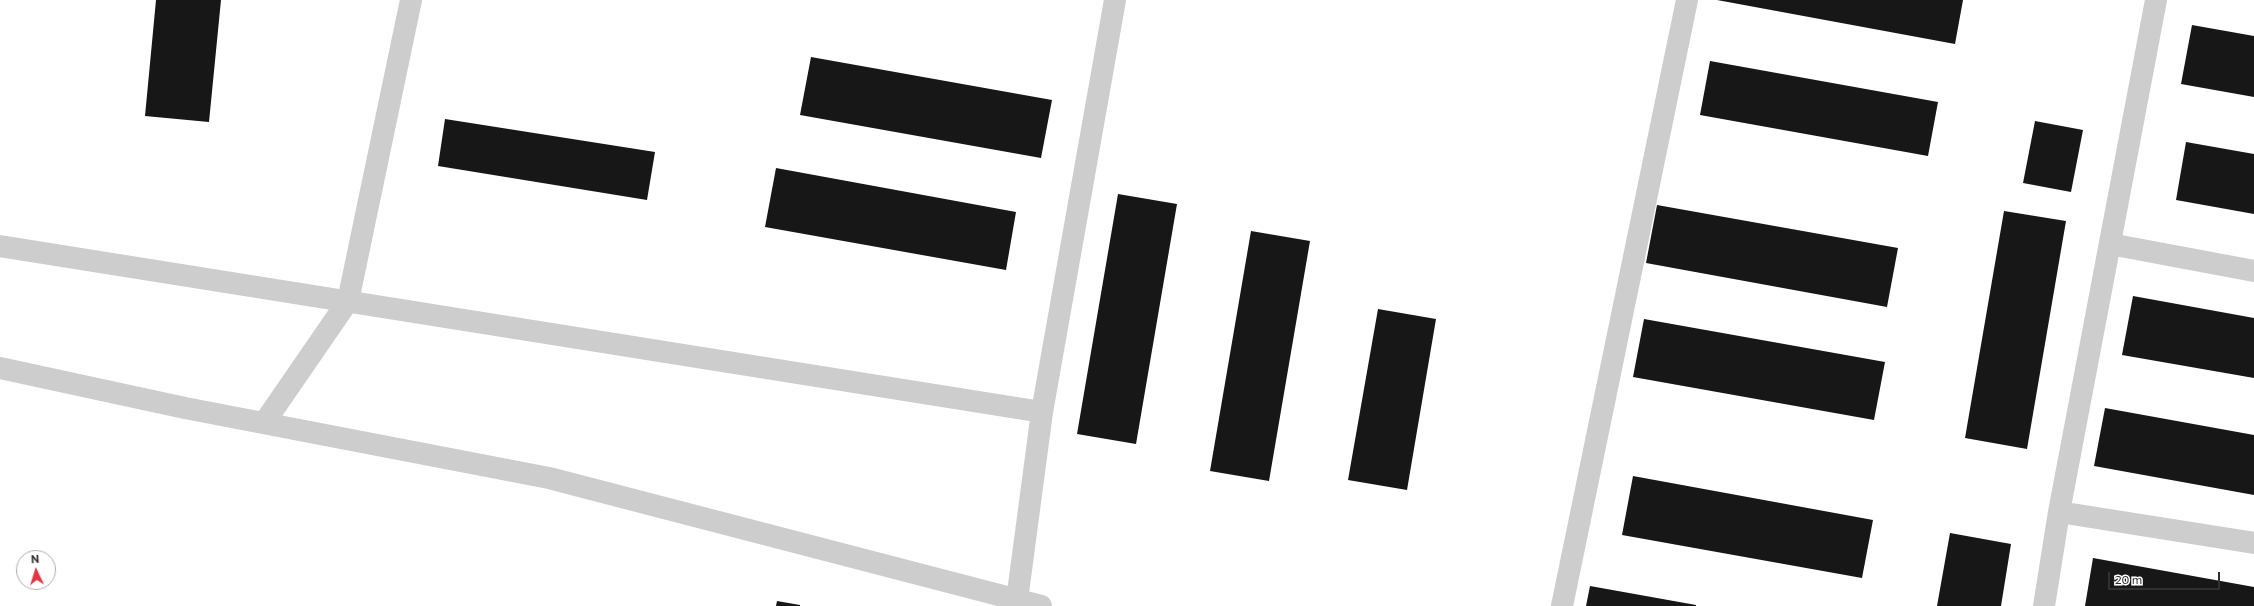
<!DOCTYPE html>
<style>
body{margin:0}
#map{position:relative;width:2254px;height:606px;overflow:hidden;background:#fff;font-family:Commissioner,sans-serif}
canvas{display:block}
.north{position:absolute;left:16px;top:550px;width:40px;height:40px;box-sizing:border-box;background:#fff;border:1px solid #acacac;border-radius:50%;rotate:356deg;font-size:11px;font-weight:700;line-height:16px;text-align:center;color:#303030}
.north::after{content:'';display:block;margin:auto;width:14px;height:18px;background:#e33545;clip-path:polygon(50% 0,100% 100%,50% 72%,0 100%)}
.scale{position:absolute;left:2108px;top:572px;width:112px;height:18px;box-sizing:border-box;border:2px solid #303030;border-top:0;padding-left:5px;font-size:12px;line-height:14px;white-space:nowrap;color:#303030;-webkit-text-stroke:3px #fff;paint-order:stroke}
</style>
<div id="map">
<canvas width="2254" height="606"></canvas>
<div class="north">N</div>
<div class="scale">20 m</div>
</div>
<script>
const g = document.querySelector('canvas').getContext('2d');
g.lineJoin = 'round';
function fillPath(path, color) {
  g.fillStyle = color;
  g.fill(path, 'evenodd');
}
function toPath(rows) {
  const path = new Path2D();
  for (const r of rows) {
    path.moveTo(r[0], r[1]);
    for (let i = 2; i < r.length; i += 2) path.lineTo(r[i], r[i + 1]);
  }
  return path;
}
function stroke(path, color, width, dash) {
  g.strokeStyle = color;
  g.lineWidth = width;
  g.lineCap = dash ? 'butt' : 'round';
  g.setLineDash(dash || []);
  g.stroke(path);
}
fillPath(toPath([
 [156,0,221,0,209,122,145,116],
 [1717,0,1963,0,1955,44],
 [2192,25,2254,36,2254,97,2181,84],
 [811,57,1052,100,1041,158,800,115],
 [1710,61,1938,102,1928,156,1700,115],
 [445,119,655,152,647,200,438,166],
 [2035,121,2083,130,2071,192,2023,183],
 [2186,142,2254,154,2254,214,2176,200],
 [776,168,1016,212,1006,270,765,227],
 [1118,194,1177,204,1136,444,1077,434],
 [1657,205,1898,248,1887,307,1646,263],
 [2004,211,2066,221,2027,449,1965,438],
 [1251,231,1310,241,1269,481,1210,471],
 [2133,296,2254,318,2254,378,2122,355],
 [1378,309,1436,319,1407,490,1348,480],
 [1644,319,1885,362,1874,420,1633,377],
 [2105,408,2254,435,2254,495,2094,466],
 [1633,476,1873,520,1862,578,1622,535],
 [1950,533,2011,544,2001,606,1937,606],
 [2093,558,2254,587,2254,606,2085,606],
 [1590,586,1696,605,1696,606,1586,606],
 [777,601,800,605,800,606,776,606]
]), '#171717');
stroke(toPath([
 [2110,244,2254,271],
 [0,246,1042,412],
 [0,368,185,408,549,478,1041,606],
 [264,423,348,301,411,0],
 [2059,512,2254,543],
 [1017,600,1042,412,1115,0],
 [1562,606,1687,0],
 [2044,606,2059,512,2156,0]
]), '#cdcdcd', 22);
</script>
